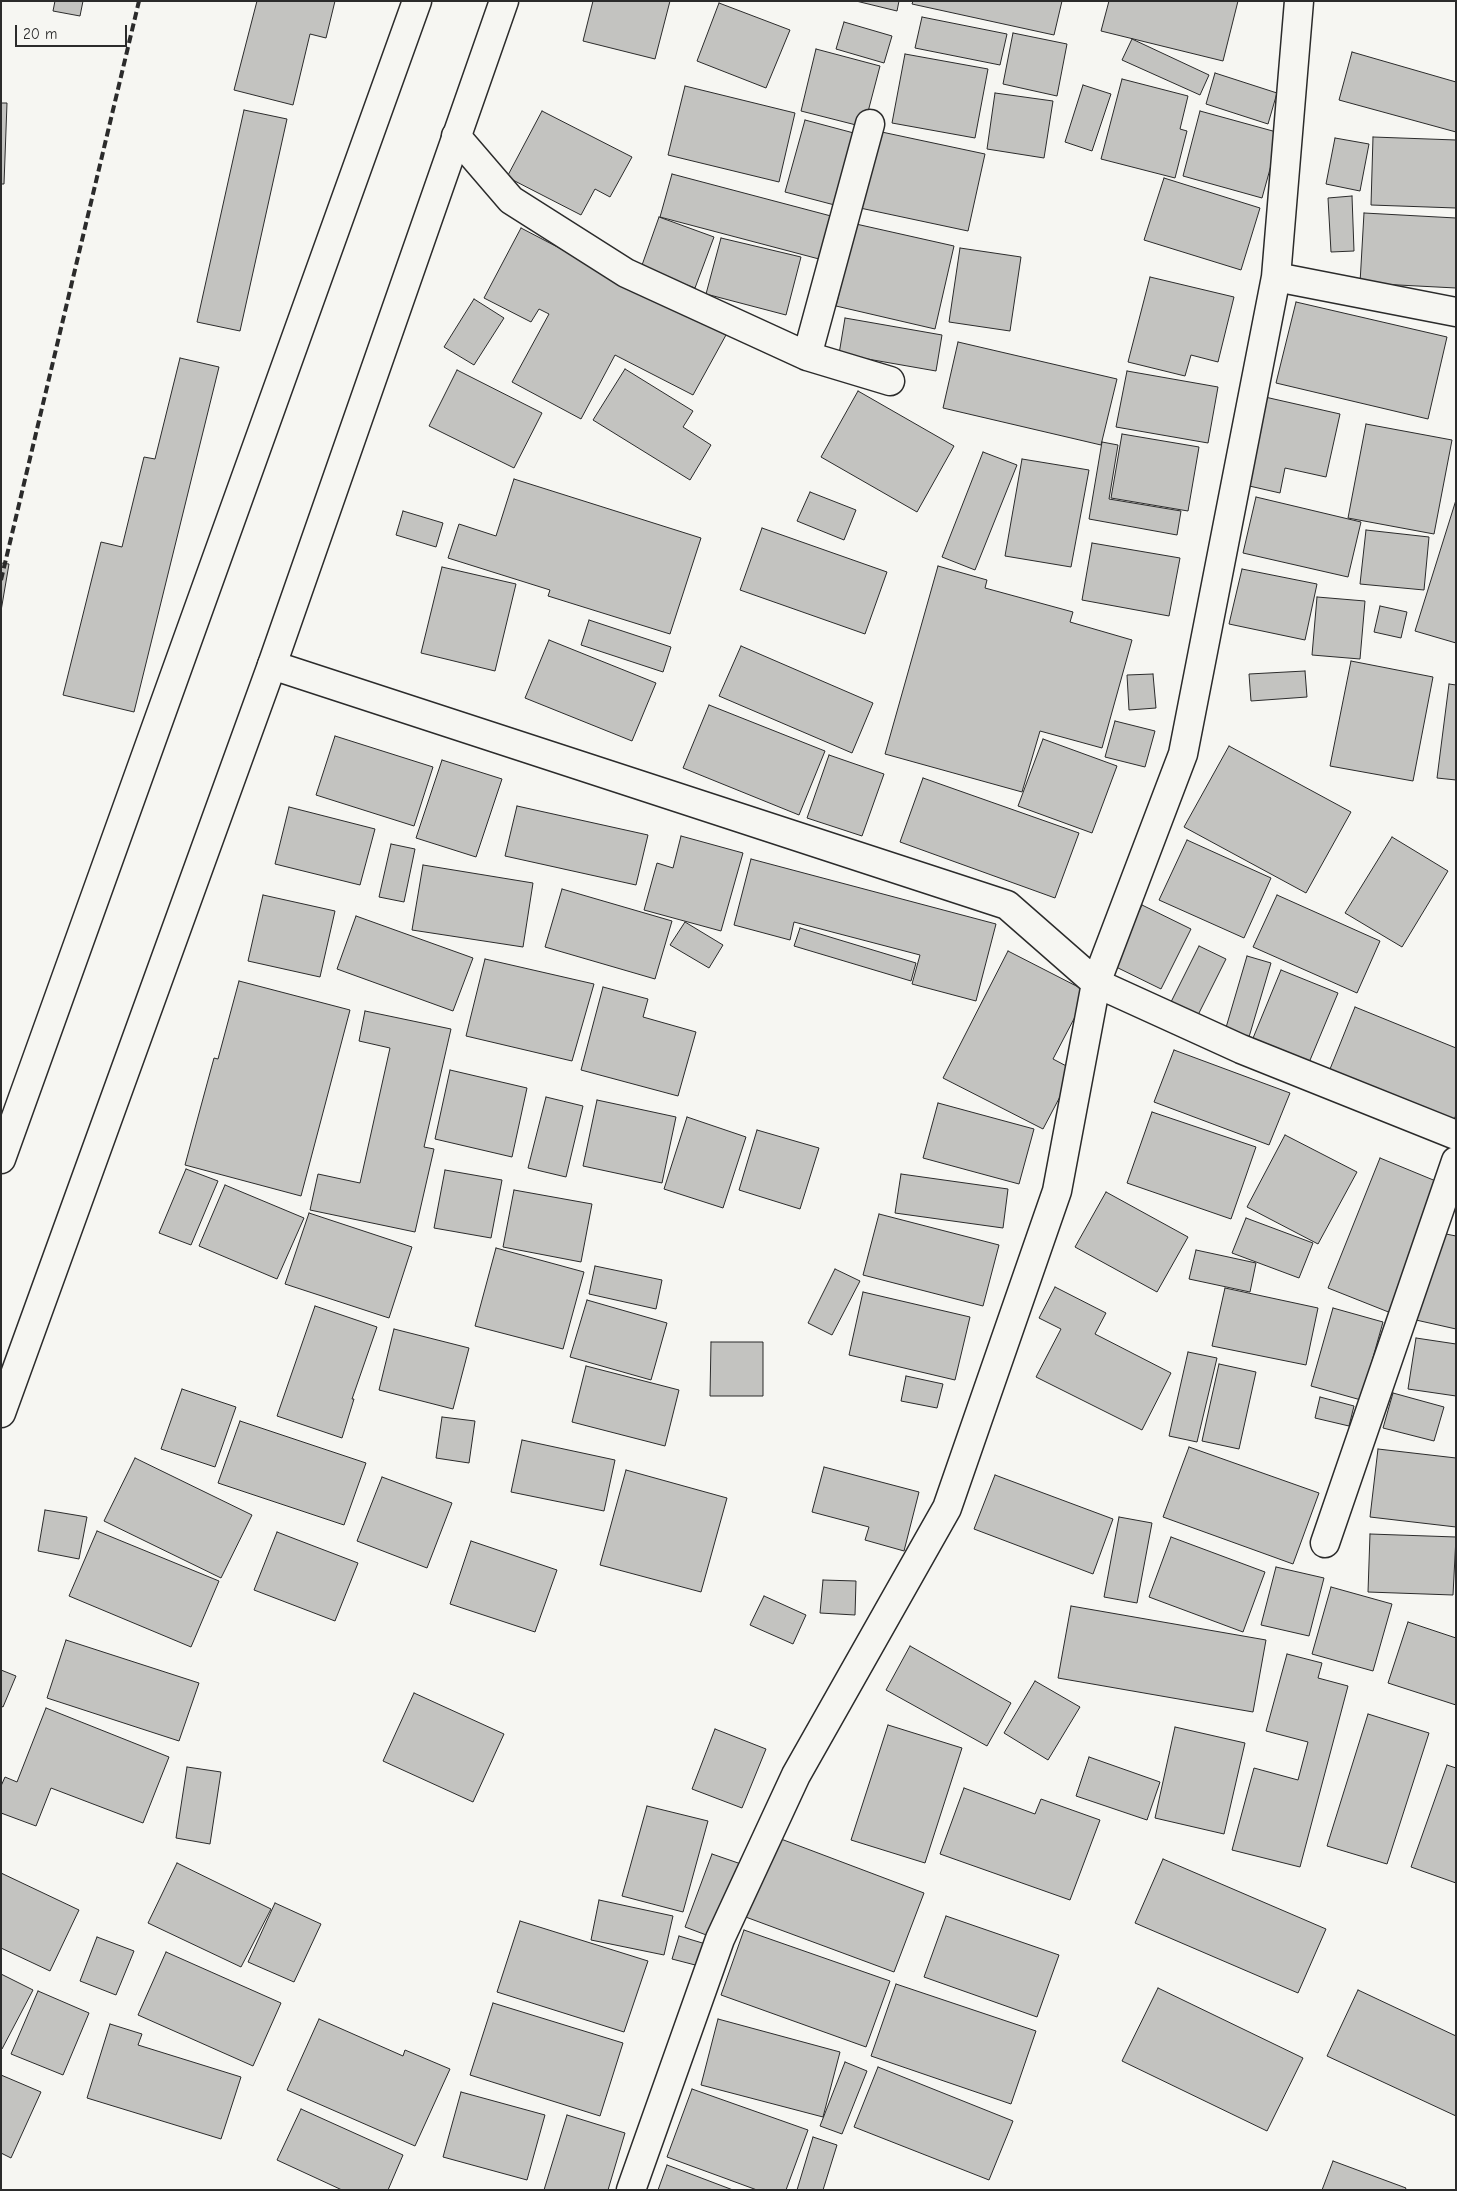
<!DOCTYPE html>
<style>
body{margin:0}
#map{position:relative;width:1457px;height:2191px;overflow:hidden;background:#f6f6f2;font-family:"Comic Neue",sans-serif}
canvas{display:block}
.frame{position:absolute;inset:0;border:2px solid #2b2b2b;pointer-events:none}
.scale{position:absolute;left:15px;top:25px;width:112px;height:22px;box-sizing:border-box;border:2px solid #2b2b2b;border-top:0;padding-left:6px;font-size:15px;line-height:18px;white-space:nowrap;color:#2b2b2b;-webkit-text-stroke:4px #f6f6f2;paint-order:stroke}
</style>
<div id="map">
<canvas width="1457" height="2191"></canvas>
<div class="frame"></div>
<div class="scale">20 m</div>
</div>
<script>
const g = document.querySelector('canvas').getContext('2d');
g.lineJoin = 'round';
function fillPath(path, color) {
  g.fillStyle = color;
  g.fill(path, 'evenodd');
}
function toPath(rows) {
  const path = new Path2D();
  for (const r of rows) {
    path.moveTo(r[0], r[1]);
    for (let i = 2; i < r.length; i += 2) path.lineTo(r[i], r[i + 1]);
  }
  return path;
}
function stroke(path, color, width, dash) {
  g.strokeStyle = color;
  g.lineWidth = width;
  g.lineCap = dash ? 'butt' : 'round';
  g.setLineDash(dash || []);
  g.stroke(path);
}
const building = toPath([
 [55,1,83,1,80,16,53,11,55,1],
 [257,1,335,1,326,38,310,34,293,105,234,90,257,1],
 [593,1,670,1,655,59,583,41,593,1],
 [856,1,899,1,897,11,856,1],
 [913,1,1062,1,1054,35,912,4,913,1],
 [1109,1,1238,1,1223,61,1101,31,1109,1],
 [719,3,790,30,766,88,697,61,719,3],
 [922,17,1007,34,1000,65,915,48,922,17],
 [844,22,892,36,884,63,836,49,844,22],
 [1013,33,1067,44,1057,96,1003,84,1013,33],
 [1132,39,1209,75,1200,95,1122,60,1132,39],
 [816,49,880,66,864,127,801,111,816,49],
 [1352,52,1456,82,1456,132,1339,100,1352,52],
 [905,54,988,69,975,138,892,123,905,54],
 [1215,73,1277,93,1268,124,1206,104,1215,73],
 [1122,79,1188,96,1180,129,1187,131,1175,178,1101,159,1122,79],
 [1083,85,1111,94,1092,151,1065,142,1083,85],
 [685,86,795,113,779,182,668,155,685,86],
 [995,93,1053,101,1044,158,987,149,995,93],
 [1,103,7,103,4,184,1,184,1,103],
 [244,110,287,119,240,331,197,322,244,110],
 [542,111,632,157,610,197,595,189,581,215,507,177,542,111],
 [1200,111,1280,133,1262,198,1183,176,1200,111],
 [805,120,865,136,846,208,785,192,805,120],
 [877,131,985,154,968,231,860,208,877,131],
 [1373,137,1456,140,1456,208,1371,205,1373,137],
 [1335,138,1369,144,1360,191,1326,184,1335,138],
 [672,174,831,216,819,259,660,217,672,174],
 [1164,178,1260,208,1241,270,1144,240,1164,178],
 [1352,196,1354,251,1331,252,1328,198,1352,196],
 [1364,213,1456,218,1456,288,1360,283,1364,213],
 [659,217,714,237,695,288,641,268,659,217],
 [856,224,954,246,935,329,836,306,856,224],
 [521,228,726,335,693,395,615,355,581,419,512,382,549,314,539,309,531,322,484,298,521,228],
 [721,238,801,257,786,315,706,294,721,238],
 [960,248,1021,257,1010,331,949,322,960,248],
 [1150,277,1234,297,1218,362,1191,355,1185,376,1128,362,1150,277],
 [474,299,504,318,474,365,444,347,474,299],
 [1296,302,1447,337,1428,419,1276,383,1296,302],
 [845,318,942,335,936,371,839,354,845,318],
 [958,342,1117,379,1101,445,943,408,958,342],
 [180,358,219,367,134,712,63,695,101,542,122,547,144,457,155,459,180,358],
 [625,369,693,411,683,427,711,445,690,480,593,420,625,369],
 [457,370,542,413,514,468,429,426,457,370],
 [1127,371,1218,387,1208,443,1116,427,1127,371],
 [858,391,954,446,917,512,821,457,858,391],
 [1265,397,1340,414,1326,477,1285,468,1280,493,1245,485,1265,397],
 [1366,424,1452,440,1434,534,1348,518,1366,424],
 [1122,434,1199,447,1188,511,1111,498,1122,434],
 [1102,442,1118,445,1109,499,1181,511,1177,535,1089,519,1102,442],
 [983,452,1017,465,975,570,942,557,983,452],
 [1022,459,1089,470,1071,567,1005,556,1022,459],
 [514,479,701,538,670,634,548,596,550,590,448,558,459,524,496,536,514,479],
 [810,492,856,510,844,540,797,521,810,492],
 [1256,497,1361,522,1348,577,1243,553,1256,497],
 [1456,500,1456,643,1415,631,1456,500],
 [403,511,443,523,436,547,396,535,403,511],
 [762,528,887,572,865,634,740,590,762,528],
 [1366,530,1429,537,1424,590,1360,584,1366,530],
 [1092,543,1180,558,1169,616,1082,600,1092,543],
 [1,563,9,564,1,611,1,563],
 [938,566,987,580,985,588,1073,612,1070,622,1132,640,1102,748,1040,731,1022,792,885,754,938,566],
 [442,567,516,584,495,671,421,653,442,567],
 [1242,569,1317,584,1305,640,1229,624,1242,569],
 [1317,597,1365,601,1360,659,1312,655,1317,597],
 [1380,606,1407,612,1401,638,1374,632,1380,606],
 [589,620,671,647,663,672,581,645,589,620],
 [549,640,656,683,632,741,525,698,549,640],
 [741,646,873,703,852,753,719,696,741,646],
 [1351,661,1433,677,1413,781,1330,766,1351,661],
 [1305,671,1307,697,1251,701,1249,674,1305,671],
 [1153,674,1156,708,1129,710,1127,675,1153,674],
 [1449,684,1456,685,1456,780,1437,778,1449,684],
 [709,705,825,751,799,815,683,768,709,705],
 [1115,721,1155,731,1145,767,1105,757,1115,721],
 [335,736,433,767,414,826,316,795,335,736],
 [1043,739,1117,766,1092,833,1018,806,1043,739],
 [1229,746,1351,812,1306,893,1184,827,1229,746],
 [829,755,884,774,862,836,807,818,829,755],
 [442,760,502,779,476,857,416,838,442,760],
 [923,778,1079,833,1055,898,900,842,923,778],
 [517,806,648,835,636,885,505,856,517,806],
 [289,807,375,829,360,885,275,864,289,807],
 [681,836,743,853,721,931,644,910,657,863,673,868,681,836],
 [1392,837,1448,871,1402,947,1345,913,1392,837],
 [1187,840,1271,878,1244,938,1159,900,1187,840],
 [391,844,415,849,404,902,379,897,391,844],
 [751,859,996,924,976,1001,912,984,920,955,794,922,790,940,734,925,751,859],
 [423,865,533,883,523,947,412,930,423,865],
 [562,889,672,921,655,979,545,947,562,889],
 [263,895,335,911,320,977,248,961,263,895],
 [1277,895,1380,941,1357,993,1253,947,1277,895],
 [1142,905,1191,929,1161,989,1112,965,1142,905],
 [356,916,473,958,453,1011,337,969,356,916],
 [685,922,723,945,709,968,670,945,685,922],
 [800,928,916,963,911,981,794,946,800,928],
 [1199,946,1226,959,1195,1021,1168,1008,1199,946],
 [1008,951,1088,992,1053,1059,1074,1070,1043,1129,943,1078,1008,951],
 [1247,956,1271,963,1249,1037,1225,1031,1247,956],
 [485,959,594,984,572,1061,466,1036,485,959],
 [1281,970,1338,993,1308,1065,1251,1043,1281,970],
 [239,981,350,1010,301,1196,185,1165,214,1058,218,1059,239,981],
 [603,987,648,999,643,1017,696,1032,678,1096,581,1070,603,987],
 [1355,1007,1456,1048,1456,1115,1452,1124,1328,1074,1355,1007],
 [365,1011,451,1029,424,1147,434,1149,415,1232,310,1210,318,1174,360,1183,390,1048,359,1041,365,1011],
 [1174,1050,1290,1093,1269,1145,1154,1102,1174,1050],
 [450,1070,527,1088,512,1157,435,1139,450,1070],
 [546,1097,583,1106,566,1177,528,1168,546,1097],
 [597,1100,676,1117,662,1183,583,1166,597,1100],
 [938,1103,1034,1129,1019,1184,923,1158,938,1103],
 [1152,1112,1256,1147,1231,1219,1127,1183,1152,1112],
 [687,1117,746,1137,723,1208,664,1189,687,1117],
 [757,1130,819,1148,800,1209,739,1190,757,1130],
 [1285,1135,1357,1172,1318,1244,1247,1207,1285,1135],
 [1380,1158,1443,1184,1391,1313,1328,1288,1380,1158],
 [186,1169,218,1181,191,1245,159,1233,186,1169],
 [445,1170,502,1180,491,1238,434,1228,445,1170],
 [901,1174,1008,1189,1003,1228,895,1213,901,1174],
 [225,1185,304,1218,277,1279,199,1246,225,1185],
 [514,1190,592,1204,581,1262,503,1247,514,1190],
 [1106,1192,1188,1237,1157,1292,1075,1247,1106,1192],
 [309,1213,412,1247,389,1318,285,1284,309,1213],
 [879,1214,999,1245,983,1306,863,1275,879,1214],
 [1246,1218,1313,1243,1299,1278,1232,1253,1246,1218],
 [1436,1232,1456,1236,1456,1329,1416,1320,1436,1232],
 [496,1248,584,1272,563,1349,475,1326,496,1248],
 [1196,1250,1256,1263,1250,1292,1189,1279,1196,1250],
 [595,1266,662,1280,656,1309,589,1294,595,1266],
 [835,1269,860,1281,832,1335,808,1323,835,1269],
 [1055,1287,1106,1313,1095,1334,1171,1373,1142,1430,1036,1377,1061,1329,1039,1318,1055,1287],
 [1225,1288,1318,1308,1306,1365,1212,1346,1225,1288],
 [863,1292,970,1317,955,1380,849,1355,863,1292],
 [587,1300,667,1323,651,1380,570,1357,587,1300],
 [315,1306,377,1327,352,1399,354,1399,342,1438,277,1416,315,1306],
 [1333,1308,1383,1322,1361,1400,1311,1386,1333,1308],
 [394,1329,469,1348,453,1409,379,1390,394,1329],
 [1416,1338,1456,1344,1456,1396,1408,1389,1416,1338],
 [711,1342,763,1342,763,1396,710,1396,711,1342],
 [1188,1352,1217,1358,1197,1442,1169,1436,1188,1352],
 [1219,1364,1256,1372,1239,1449,1202,1441,1219,1364],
 [586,1366,679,1390,665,1446,572,1422,586,1366],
 [906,1376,943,1384,937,1408,901,1401,906,1376],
 [182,1389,236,1407,215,1467,161,1449,182,1389],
 [1393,1393,1444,1407,1434,1441,1383,1428,1393,1393],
 [1320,1397,1354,1406,1349,1426,1315,1418,1320,1397],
 [442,1417,475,1421,469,1463,436,1458,442,1417],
 [240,1421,366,1463,344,1525,218,1483,240,1421],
 [522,1440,615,1460,604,1511,511,1492,522,1440],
 [1189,1447,1319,1493,1293,1564,1163,1517,1189,1447],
 [1378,1449,1456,1458,1456,1527,1370,1517,1378,1449],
 [135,1458,252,1515,221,1578,104,1521,135,1458],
 [824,1467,919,1492,904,1551,865,1540,869,1527,812,1512,824,1467],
 [626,1470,727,1498,701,1592,600,1565,626,1470],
 [995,1475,1113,1519,1093,1574,974,1529,995,1475],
 [382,1477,452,1503,427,1568,357,1541,382,1477],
 [45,1510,87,1517,79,1559,38,1551,45,1510],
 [1119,1517,1152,1523,1137,1603,1104,1597,1119,1517],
 [97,1531,219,1581,191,1647,69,1596,97,1531],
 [277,1532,358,1563,335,1621,254,1590,277,1532],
 [1370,1534,1456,1537,1453,1595,1368,1592,1370,1534],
 [1171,1537,1265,1572,1243,1632,1149,1597,1171,1537],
 [471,1541,557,1570,535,1632,450,1604,471,1541],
 [1276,1567,1324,1578,1309,1636,1261,1625,1276,1567],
 [823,1580,856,1581,855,1615,820,1613,823,1580],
 [1331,1587,1392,1604,1373,1671,1312,1654,1331,1587],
 [764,1596,806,1615,793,1644,750,1625,764,1596],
 [1071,1606,1266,1640,1253,1712,1058,1678,1071,1606],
 [1408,1622,1456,1638,1456,1705,1388,1683,1408,1622],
 [66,1640,199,1683,179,1741,47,1698,66,1640],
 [910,1646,1011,1703,987,1746,886,1690,910,1646],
 [1287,1654,1322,1663,1318,1678,1348,1686,1300,1867,1232,1850,1254,1768,1298,1780,1308,1742,1266,1731,1287,1654],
 [1,1670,16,1676,3,1707,1,1706,1,1670],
 [1035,1681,1080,1707,1048,1760,1004,1733,1035,1681],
 [414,1693,504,1734,473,1802,383,1761,414,1693],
 [46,1708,169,1757,143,1823,51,1788,36,1826,1,1813,1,1786,5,1777,17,1782,46,1708],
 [1368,1714,1429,1733,1387,1864,1327,1846,1368,1714],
 [888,1725,962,1748,925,1863,851,1840,888,1725],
 [1175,1727,1245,1743,1224,1834,1155,1818,1175,1727],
 [715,1729,766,1749,742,1808,692,1789,715,1729],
 [1089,1757,1160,1782,1147,1820,1076,1796,1089,1757],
 [1447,1765,1456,1768,1456,1883,1411,1867,1447,1765],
 [187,1767,221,1772,210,1844,176,1838,187,1767],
 [964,1788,1035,1814,1041,1799,1100,1820,1070,1900,940,1854,964,1788],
 [647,1806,708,1821,683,1912,622,1896,647,1806],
 [773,1836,924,1893,894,1972,743,1916,773,1836],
 [712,1854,744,1865,717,1939,685,1927,712,1854],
 [1163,1859,1326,1929,1298,1993,1135,1923,1163,1859],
 [177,1863,271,1909,241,1967,148,1923,177,1863],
 [1,1873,79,1910,50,1971,1,1948,1,1873],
 [599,1900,673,1916,664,1955,591,1940,599,1900],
 [275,1903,321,1924,294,1982,248,1962,275,1903],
 [946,1916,1059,1955,1037,2017,924,1977,946,1916],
 [520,1921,648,1961,624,2032,497,1992,520,1921],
 [744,1930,890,1981,866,2047,721,1995,744,1930],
 [679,1936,709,1945,703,1967,672,1959,679,1936],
 [97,1937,134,1951,116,1995,80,1981,97,1937],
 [166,1952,281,2003,253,2066,138,2015,166,1952],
 [1,1974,33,1990,2,2049,1,2048,1,1974],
 [896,1984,1036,2031,1011,2104,871,2056,896,1984],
 [1158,1988,1303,2058,1267,2131,1122,2061,1158,1988],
 [1358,1990,1456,2036,1456,2116,1327,2056,1358,1990],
 [38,1991,89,2013,63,2075,11,2054,38,1991],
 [493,2003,623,2043,600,2116,470,2075,493,2003],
 [319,2019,403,2056,405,2050,450,2069,415,2146,287,2090,319,2019],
 [718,2019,840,2052,823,2117,701,2085,718,2019],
 [110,2024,142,2034,138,2045,241,2077,221,2139,87,2098,110,2024],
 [845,2062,867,2071,842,2134,820,2126,845,2062],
 [878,2067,1013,2121,989,2180,854,2127,878,2067],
 [1,2075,41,2092,11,2158,1,2153,1,2075],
 [692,2089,808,2130,786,2190,757,2190,667,2157,692,2089],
 [461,2092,545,2115,527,2180,443,2157,461,2092],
 [301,2109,403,2155,388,2190,342,2190,277,2160,301,2109],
 [567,2115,625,2133,608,2190,544,2190,567,2115],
 [813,2137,837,2145,823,2190,797,2190,813,2137],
 [1333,2161,1406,2188,1405,2190,1322,2190,1333,2161],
 [667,2165,733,2190,658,2190,667,2165]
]);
fillPath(building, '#c3c3c0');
stroke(building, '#2b2b2b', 1);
const street = toPath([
 [456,136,511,200,626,273,807,356,890,381],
 [1276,277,1456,312],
 [807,356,870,124],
 [272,665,1007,905,1096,983,1241,1049,1456,1135],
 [1325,1543,1456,1161],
 [631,2190,720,1939,796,1775,947,1508,1057,1191,1096,983,1183,754,1276,277,1299,1]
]);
const highway = toPath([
 [1,1159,417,1],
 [1,1413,272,665,504,1]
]);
stroke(street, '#2b2b2b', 31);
stroke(highway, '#2b2b2b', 31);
stroke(street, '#f6f6f2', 28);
stroke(highway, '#f6f6f2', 28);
stroke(toPath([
 [1,580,139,1]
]), '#2b2b2b', 4, [8, 4]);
</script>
